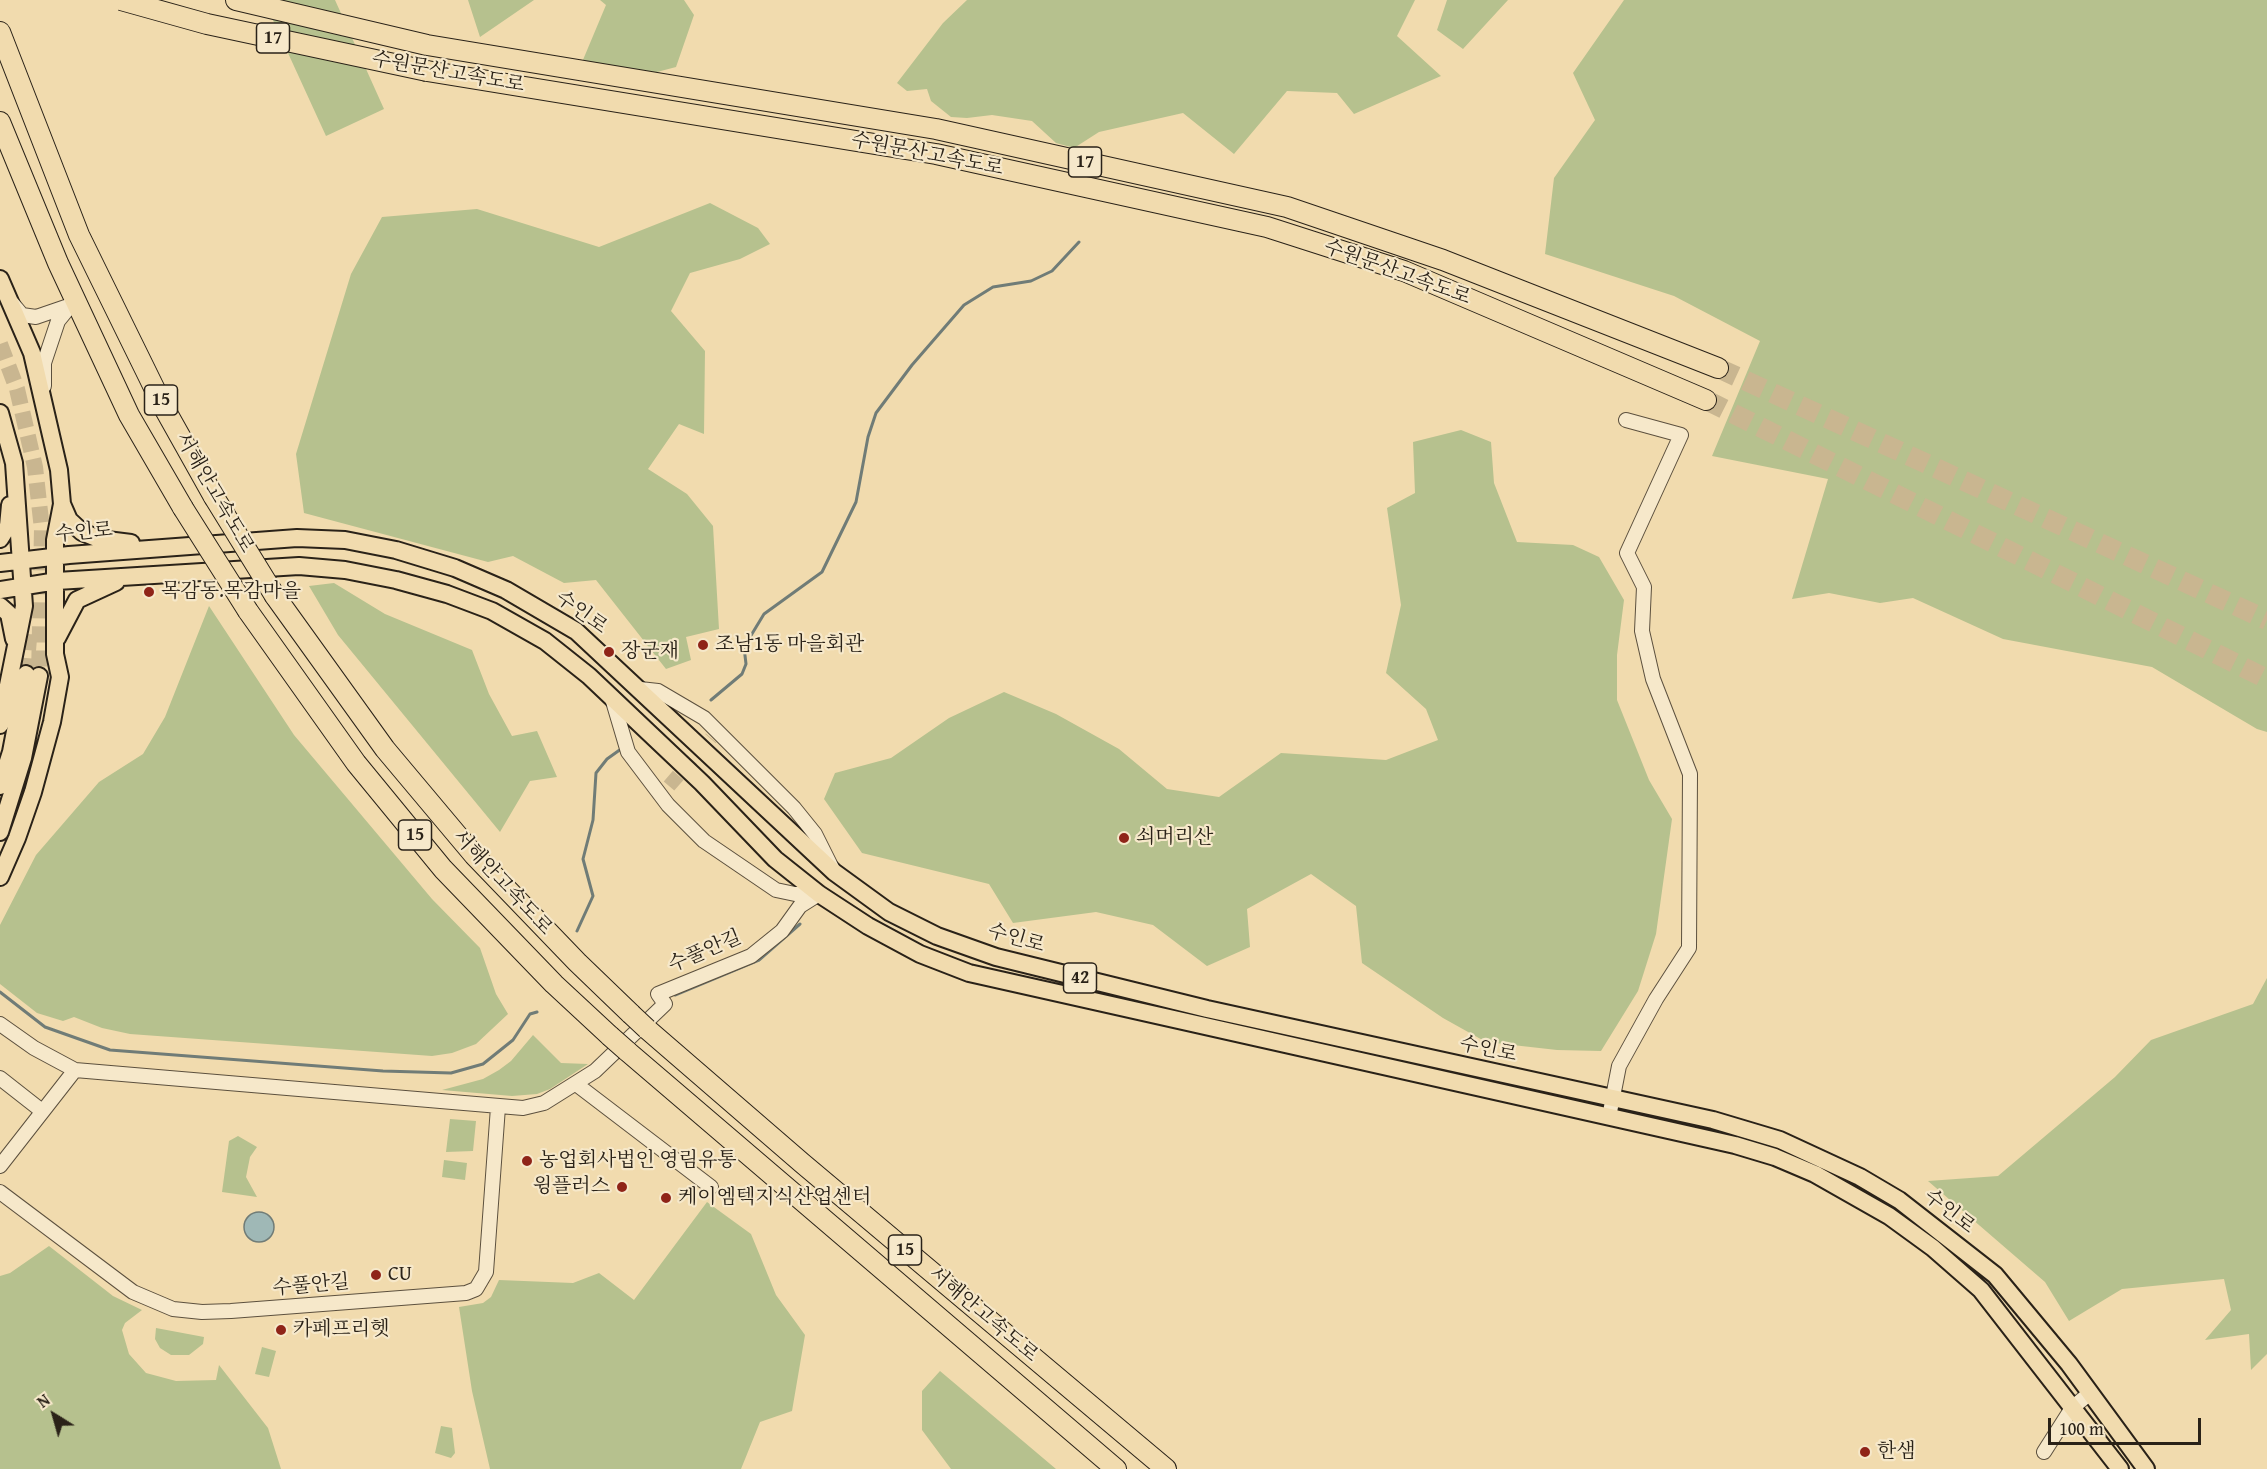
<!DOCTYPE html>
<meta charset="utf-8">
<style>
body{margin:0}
#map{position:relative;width:2267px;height:1469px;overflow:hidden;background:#f1dbae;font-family:"Gentium Book Plus",serif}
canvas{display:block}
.north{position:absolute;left:24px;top:1385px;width:60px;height:60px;-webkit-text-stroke:4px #f6e8ca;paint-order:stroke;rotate:323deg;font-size:16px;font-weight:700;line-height:24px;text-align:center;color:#2a2218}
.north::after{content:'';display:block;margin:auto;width:21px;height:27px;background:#2a2218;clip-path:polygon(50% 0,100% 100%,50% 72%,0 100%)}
.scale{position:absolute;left:2048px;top:1418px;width:153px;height:27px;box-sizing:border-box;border:3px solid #2a2218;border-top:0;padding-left:8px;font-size:18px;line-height:21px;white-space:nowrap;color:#2a2218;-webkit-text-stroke:4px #f6e8ca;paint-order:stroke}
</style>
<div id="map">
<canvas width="2267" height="1469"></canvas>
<div class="north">N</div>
<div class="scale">100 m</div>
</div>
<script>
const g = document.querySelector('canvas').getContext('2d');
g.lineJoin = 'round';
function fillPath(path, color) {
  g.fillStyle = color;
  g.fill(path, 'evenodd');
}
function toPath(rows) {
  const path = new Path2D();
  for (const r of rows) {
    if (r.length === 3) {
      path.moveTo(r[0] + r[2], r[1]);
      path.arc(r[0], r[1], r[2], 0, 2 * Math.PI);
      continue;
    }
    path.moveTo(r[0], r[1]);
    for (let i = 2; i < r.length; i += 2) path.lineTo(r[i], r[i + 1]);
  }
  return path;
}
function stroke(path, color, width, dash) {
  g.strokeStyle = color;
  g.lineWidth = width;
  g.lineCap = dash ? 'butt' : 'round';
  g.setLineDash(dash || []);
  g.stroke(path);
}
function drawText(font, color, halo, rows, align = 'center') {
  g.font = font + ' "Gentium Book Plus","Noto Serif KR",serif';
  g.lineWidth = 4.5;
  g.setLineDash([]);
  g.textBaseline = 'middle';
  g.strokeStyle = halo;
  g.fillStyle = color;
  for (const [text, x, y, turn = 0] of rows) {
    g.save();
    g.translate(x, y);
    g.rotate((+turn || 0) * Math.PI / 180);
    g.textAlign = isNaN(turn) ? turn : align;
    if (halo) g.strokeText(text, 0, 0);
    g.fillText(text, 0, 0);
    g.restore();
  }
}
fillPath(toPath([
 [276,0,335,0,384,109,326,136,266,5],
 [468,0,534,0,480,37],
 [600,0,684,0,694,15,676,67,619,82,580,67,606,5],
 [967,0,1415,0,1397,36,1441,76,1354,114,1337,93,1287,91,1234,154,1183,113,1099,132,1074,148,1056,143,1032,121,992,115,967,118,951,117,931,101,927,89,907,91,897,83,943,23],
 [1447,0,1508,0,1463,49,1437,30],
 [1624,0,2267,0,2267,732,2257,729,2152,667,2003,639,1913,598,1880,603,1829,593,1792,599,1828,479,1712,456,1760,341,1674,296,1545,254,1554,178,1595,120,1573,73],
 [710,203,758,228,770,244,740,259,690,273,671,311,705,351,704,434,679,424,648,469,687,494,713,526,719,629,686,637,691,660,666,669,596,580,564,583,513,556,488,562,304,513,296,454,351,274,382,217,477,209,599,247],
 [1461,430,1491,442,1494,483,1517,542,1573,545,1599,557,1624,600,1617,655,1617,700,1649,780,1672,819,1656,934,1638,991,1601,1051,1557,1050,1486,1042,1443,1018,1362,963,1356,906,1311,874,1247,909,1250,947,1207,966,1153,925,1096,912,1013,923,989,884,862,853,824,799,835,773,891,758,949,718,1004,692,1056,714,1119,749,1167,789,1219,797,1281,753,1386,760,1438,740,1426,709,1386,673,1401,605,1387,508,1415,493,1413,442],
 [334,583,385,614,472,650,489,694,512,736,537,731,557,777,530,781,500,832,338,635,309,586],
 [209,606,294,735,432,899,480,948,496,994,508,1014,476,1044,452,1053,432,1056,130,1034,102,1028,74,1017,63,1021,37,1013,0,984,0,925,36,855,99,782,143,754,165,717],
 [2267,978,2267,1354,2251,1370,2249,1334,2205,1340,2231,1310,2224,1279,2122,1289,2069,1321,2045,1282,1928,1181,1998,1176,2115,1077,2151,1040,2253,1004],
 [533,1035,561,1063,588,1064,550,1089,537,1094,512,1096,442,1090,483,1079,499,1070,511,1061],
 [450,1119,476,1121,473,1151,446,1152],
 [238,1136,257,1147,250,1157,246,1177,257,1197,222,1192,229,1141],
 [444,1160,467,1163,465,1180,442,1177],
 [707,1202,751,1234,776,1295,805,1335,792,1411,760,1422,741,1469,490,1469,472,1391,459,1307,483,1303,491,1297,499,1280,573,1283,599,1273,634,1300],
 [49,1246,113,1296,142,1310,125,1323,122,1330,129,1354,146,1373,176,1381,216,1380,219,1365,268,1428,281,1469,0,1469,0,1276,10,1273],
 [156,1328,204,1337,203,1344,189,1355,171,1355,160,1348,155,1339],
 [262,1347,276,1351,269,1377,255,1374],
 [940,1371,1056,1469,951,1469,922,1430,922,1391],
 [441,1426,452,1428,455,1453,451,1458,435,1453]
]), '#b6c18e');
const water = toPath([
 [259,1227,15]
]);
fillPath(water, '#9fb8b6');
stroke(water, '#707c77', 1.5);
stroke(toPath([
 [711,700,742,674,746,664,744,647,764,614,822,572,856,502,868,437,876,413,912,365,964,305,993,287,1031,281,1052,271,1079,242],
 [577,931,593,896,583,859,593,820,596,773,607,759,621,749],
 [0,992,45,1027,110,1050,383,1071,451,1073,483,1064,513,1040,530,1014,537,1012],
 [675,995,759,960,800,924]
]), '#707c77', 3);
stroke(toPath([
 [669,786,711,738]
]), '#c9b690', 14, [14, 7]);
stroke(toPath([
 [0,344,17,389,35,467,42,529,39,676],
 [26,674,30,627]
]), '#c9b690', 16, [16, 8]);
stroke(toPath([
 [1718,368,2267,620],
 [1706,400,2267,679]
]), '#c9b690', 20, [20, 10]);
const minor = toPath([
 [12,303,22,315,36,317,71,305],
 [44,386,44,363,58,321,71,305],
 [640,689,658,691,704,718,794,808,815,834,832,868],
 [612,698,628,752,668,805,704,841,776,890,795,894,819,894],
 [0,1024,34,1048,75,1070,523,1108,544,1103,595,1071,665,1004,658,994,751,956,782,931,800,906,819,894],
 [0,1078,42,1111],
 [576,1084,711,1187],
 [1609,1117,1619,1066,1656,999,1689,948,1690,774,1653,679,1642,631,1644,587,1627,553,1681,435,1626,420],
 [0,1166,75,1070],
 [0,1192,133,1292,173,1309,202,1312,231,1311,466,1293,476,1289,486,1272,498,1107],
 [2044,1452,2072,1408,2090,1393]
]);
const major = toPath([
 [0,279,32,353,59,470,62,504,55,540,55,654,60,677,52,722,33,792,17,838,0,877],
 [0,413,14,463,24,606,0,725],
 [62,504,69,520,82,532,99,539,131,543],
 [0,539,8,526,10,505],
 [0,563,69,555,297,538,345,540,396,550,455,568,506,590,576,631,834,872,889,912,937,936,996,957,1207,1009,1713,1120,1780,1140,1860,1177,1899,1200,1995,1275,2069,1364,2146,1469],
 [0,590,57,581,299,566,345,570,396,580,447,594,492,611,545,641,589,676,702,783,775,859,819,894,868,926,920,954,969,973,1735,1145,1775,1157,1815,1174,1889,1216,1933,1248,1981,1290,2120,1469],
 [0,606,9,614,14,639],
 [57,638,77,600,116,582],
 [0,786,11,752,26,674],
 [0,832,23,758,39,676]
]);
const highway = toPath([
 [236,0,427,45,936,129,1287,207,1443,260,1718,368],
 [0,32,79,235,163,406,214,497],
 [427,71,936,154,1267,227,1404,271,1706,400],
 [0,122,58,263,129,415,183,508],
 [275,596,385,749,474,855,577,962,631,1014],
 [248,611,356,763,443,869,554,984,610,1036],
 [647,1029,802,1163,1166,1469],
 [627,1051,1116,1469]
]);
stroke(minor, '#5c503e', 16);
stroke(major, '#2a2218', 20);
stroke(highway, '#2a2218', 22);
stroke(minor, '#f6e8ca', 14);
stroke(major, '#f1dbae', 16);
stroke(highway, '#f1dbae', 20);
const highwayBridge = toPath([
 [121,0,207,24,427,71],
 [214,497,275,596],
 [183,508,248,611],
 [631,1014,647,1029],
 [610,1036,627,1051]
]);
stroke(highwayBridge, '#2a2218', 22, []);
stroke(highwayBridge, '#f1dbae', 20);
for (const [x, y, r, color] of [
 [149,592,6,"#8f2418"],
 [703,645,6,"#8f2418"],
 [609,652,6,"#8f2418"],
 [1124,838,6,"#8f2418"],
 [527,1161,6,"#8f2418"],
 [622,1187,6,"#8f2418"],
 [666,1198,6,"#8f2418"],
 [376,1275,6,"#8f2418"],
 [281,1330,6,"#8f2418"],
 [1865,1452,6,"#8f2418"]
]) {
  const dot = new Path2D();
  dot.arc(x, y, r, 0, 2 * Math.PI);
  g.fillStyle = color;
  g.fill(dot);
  stroke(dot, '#f6e8ca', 2);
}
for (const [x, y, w] of [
 [273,38,33],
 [1085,162,33],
 [161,400,33],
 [415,835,33],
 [1080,978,33],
 [905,1250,33]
]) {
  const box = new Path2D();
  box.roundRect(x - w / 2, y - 15, w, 30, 4.5);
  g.fillStyle = '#f6e8ca';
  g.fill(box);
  stroke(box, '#2a2218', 1.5);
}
drawText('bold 18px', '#2a2218', null, [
 ["17",273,38],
 ["17",1085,162],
 ["15",161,400],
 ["15",415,835],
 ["42",1080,978],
 ["15",905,1250]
]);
drawText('20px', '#2a2218', '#f6e8ca', [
 ["수원문산고속도로",448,73,10],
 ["수원문산고속도로",927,155,11],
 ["수원문산고속도로",1397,273,20],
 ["서해안고속도로",214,493,60],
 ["수인로",84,533,-5],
 ["수인로",581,613,36],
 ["서해안고속도로",502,883,47],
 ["수인로",1016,939,16],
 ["수풀안길",705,952,-23],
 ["수인로",1488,1050,12],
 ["수인로",1949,1212,38],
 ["수풀안길",311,1286,-5],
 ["서해안고속도로",983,1315,40]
]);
drawText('20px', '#2a2218', '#f6e8ca', [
 ["목감동.목감마을",161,592],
 ["조남1동 마을회관",715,645],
 ["장군재",621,652],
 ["쇠머리산",1136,838],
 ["농업회사법인 영림유통",539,1161],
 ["윙플러스",610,1187,"right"],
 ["케이엠텍지식산업센터",678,1198],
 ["CU",388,1275],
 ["카페프리헷",293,1330],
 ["한샘",1877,1452]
], 'left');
</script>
